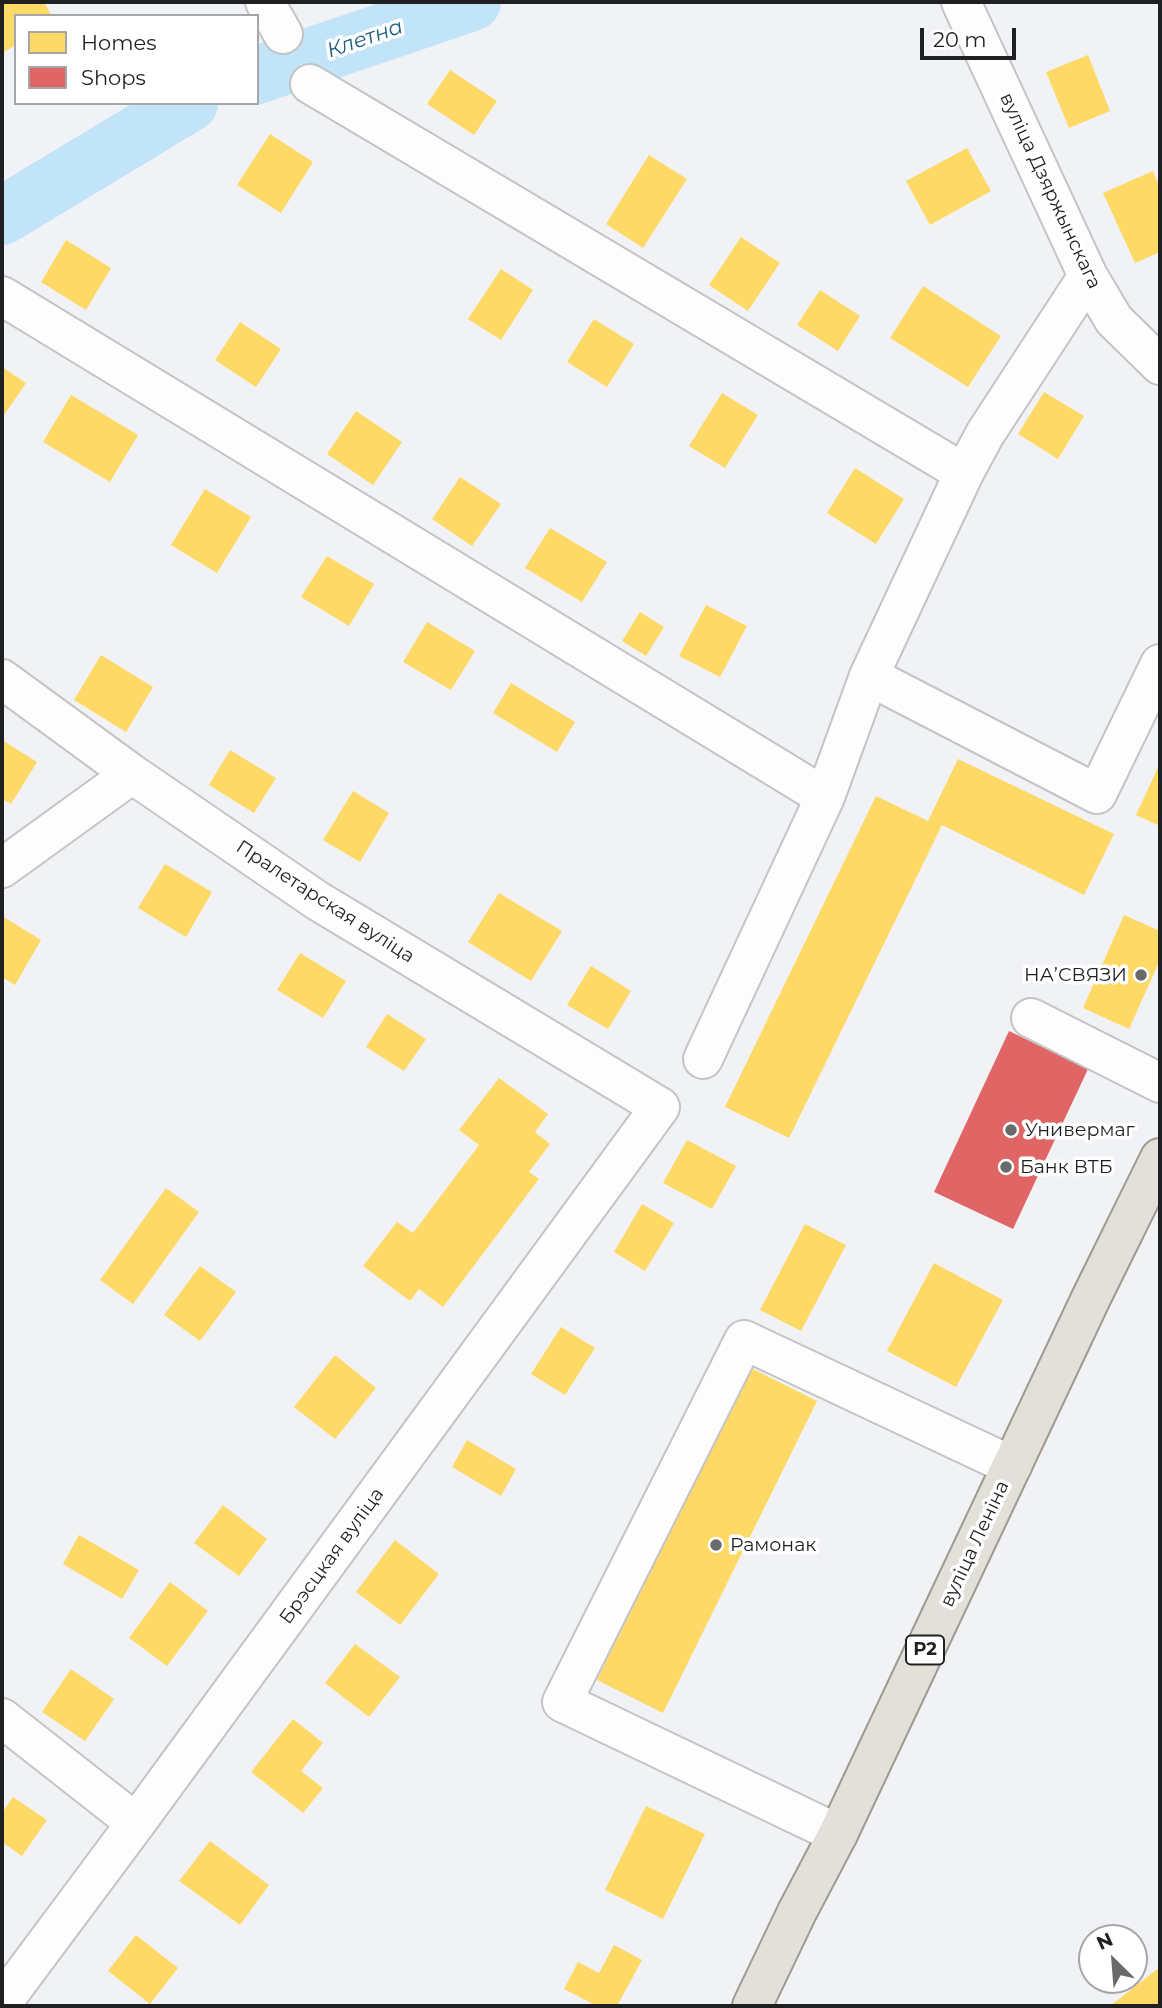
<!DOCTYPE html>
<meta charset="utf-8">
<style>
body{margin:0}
#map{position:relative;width:1162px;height:2008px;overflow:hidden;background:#f0f2f5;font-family:Montserrat,sans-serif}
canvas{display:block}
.frame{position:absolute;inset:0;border:4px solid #1e2021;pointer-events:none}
.legend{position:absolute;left:14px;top:14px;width:245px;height:91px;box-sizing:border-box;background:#fff;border:2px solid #a5a6a6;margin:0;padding:9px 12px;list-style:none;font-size:21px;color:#1e2021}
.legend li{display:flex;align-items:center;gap:14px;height:35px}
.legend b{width:35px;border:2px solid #a5a6a6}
.north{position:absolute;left:1078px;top:1924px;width:70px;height:70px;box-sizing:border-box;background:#fff;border:2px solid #a5a6a6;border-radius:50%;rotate:335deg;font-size:19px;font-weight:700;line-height:28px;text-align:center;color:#1e2021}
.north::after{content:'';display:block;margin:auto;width:24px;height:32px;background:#686a6b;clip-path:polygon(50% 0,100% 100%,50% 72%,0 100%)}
.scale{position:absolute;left:920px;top:28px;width:96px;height:32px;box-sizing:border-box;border:4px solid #1e2021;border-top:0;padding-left:9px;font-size:21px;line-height:24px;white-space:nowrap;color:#1e2021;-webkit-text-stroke:5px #fff;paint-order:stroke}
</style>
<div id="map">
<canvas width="1162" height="2008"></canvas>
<div class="frame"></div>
<ul class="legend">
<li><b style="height:19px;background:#ffd966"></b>Homes</li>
<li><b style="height:19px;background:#e06666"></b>Shops</li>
</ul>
<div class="north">N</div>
<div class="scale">20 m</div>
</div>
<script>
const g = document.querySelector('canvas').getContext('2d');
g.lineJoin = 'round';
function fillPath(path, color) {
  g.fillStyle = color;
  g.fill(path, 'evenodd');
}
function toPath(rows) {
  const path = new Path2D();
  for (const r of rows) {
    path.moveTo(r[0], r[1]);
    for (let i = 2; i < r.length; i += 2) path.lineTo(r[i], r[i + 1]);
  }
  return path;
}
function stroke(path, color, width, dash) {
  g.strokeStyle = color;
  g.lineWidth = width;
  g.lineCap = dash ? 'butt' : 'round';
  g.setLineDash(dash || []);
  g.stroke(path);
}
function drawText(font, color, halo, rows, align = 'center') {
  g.font = font + ' Montserrat,sans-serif';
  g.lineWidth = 7;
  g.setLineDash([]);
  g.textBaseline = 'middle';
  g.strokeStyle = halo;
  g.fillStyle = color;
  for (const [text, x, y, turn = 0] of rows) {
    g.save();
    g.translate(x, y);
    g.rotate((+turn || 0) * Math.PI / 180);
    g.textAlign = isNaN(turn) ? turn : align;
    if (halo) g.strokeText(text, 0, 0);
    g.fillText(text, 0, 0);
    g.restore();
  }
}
fillPath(toPath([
 [2,2,44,2,52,16,16,16,16,45,2,53],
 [1088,55,1110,111,1069,128,1046,72],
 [450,70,497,101,474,135,427,104],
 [270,134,313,162,281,213,237,185],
 [967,148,991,191,930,225,906,181],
 [649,155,687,179,643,248,606,224],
 [1153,171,1160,188,1160,252,1135,263,1103,193],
 [741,237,780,263,748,311,709,285],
 [66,240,111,268,86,310,41,282],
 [501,269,533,290,501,340,468,319],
 [923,286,1001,336,968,387,890,338],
 [820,290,860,316,838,351,797,325],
 [594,319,634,344,607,387,567,362],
 [240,322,281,349,256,387,215,360],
 [2,367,26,383,2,418],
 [1044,392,1084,416,1058,459,1018,434],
 [722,393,758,415,725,468,689,446],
 [71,395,138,435,110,482,43,442],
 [356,411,402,442,373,485,327,454],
 [855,468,904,499,876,544,827,513],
 [460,477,501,504,472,546,432,519],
 [205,489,251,517,217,573,171,545],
 [550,528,607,562,582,602,525,568],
 [327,556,374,584,349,626,301,597],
 [706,605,747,626,720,677,679,656],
 [640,612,664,627,646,656,622,641],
 [427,622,475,651,451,690,403,662],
 [101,655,153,687,126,732,74,700],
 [511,683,575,722,557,752,493,713],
 [2,740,37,762,11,804,2,799],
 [230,750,276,778,254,813,209,785],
 [958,759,1114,834,1084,895,942,825,789,1138,725,1107,876,796,928,821],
 [1160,763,1160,826,1136,815],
 [353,791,389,813,360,862,323,840],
 [165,864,212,892,186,937,138,908],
 [499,893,562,931,531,981,468,942],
 [1124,915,1160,931,1160,960,1129,1029,1083,1008],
 [2,916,41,940,15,985,2,977],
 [300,953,346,981,323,1018,277,990],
 [591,966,631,991,608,1029,567,1005],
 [387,1014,426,1039,404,1071,366,1047],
 [499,1078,548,1114,535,1132,550,1144,529,1172,539,1179,443,1307,419,1289,410,1301,363,1266,397,1222,413,1233,479,1145,459,1130],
 [687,1140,736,1166,712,1209,663,1183],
 [166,1188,199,1212,133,1304,100,1280],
 [642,1204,674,1223,645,1271,614,1252],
 [805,1224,846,1245,801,1331,760,1310],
 [934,1263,1003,1300,956,1387,887,1351],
 [200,1266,236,1292,200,1341,164,1315],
 [561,1327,595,1348,565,1395,531,1374],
 [335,1355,376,1388,335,1439,294,1407],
 [751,1368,817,1401,663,1713,597,1680],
 [467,1440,516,1469,501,1496,452,1467],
 [223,1505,267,1539,239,1576,194,1543],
 [79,1535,139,1570,122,1599,63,1564],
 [395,1540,439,1574,400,1625,356,1592],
 [170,1582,208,1611,167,1666,129,1638],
 [355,1644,400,1677,369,1717,325,1683],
 [71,1669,114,1699,85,1741,42,1712],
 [293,1719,323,1743,301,1771,323,1788,303,1813,251,1772],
 [13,1797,47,1820,22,1856,2,1842,2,1813],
 [646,1806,705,1834,663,1919,605,1890],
 [210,1841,269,1885,240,1925,179,1881],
 [136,1935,178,1968,150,2004,108,1971],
 [614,1945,642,1960,617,2006,597,2006,564,1989,578,1962,599,1973],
 [1160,1967,1160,2006,1110,2006]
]), '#ffd966');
fillPath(toPath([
 [1009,1031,1088,1069,1013,1229,934,1192]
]), '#e06666');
stroke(toPath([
 [257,75,472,2],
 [2,216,189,103]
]), '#c1e4f9', 58);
const minor = toPath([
 [265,2,283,34],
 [961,2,1088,276,1114,320,1160,365],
 [310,84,964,473],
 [2,296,825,797],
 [869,676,1097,794,1160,664],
 [2,679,132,774,318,901,660,1107,136,1823,2,2003],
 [2,868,132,774],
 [1031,1018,1160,1083],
 [703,1059,825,797,869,676,964,473,985,434,1088,276],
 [2,1718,136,1823],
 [838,1834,562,1702,744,1340,1012,1466]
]);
const major = toPath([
 [752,2006,797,1912,838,1834,1091,1298,1160,1158]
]);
stroke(minor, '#c3c4c6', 42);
stroke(major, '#a19a8f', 42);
stroke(minor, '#fdfdfe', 38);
stroke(major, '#e3dfd9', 38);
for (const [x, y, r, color] of [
 [1141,975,7,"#686a6b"],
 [1011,1130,7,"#686a6b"],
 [1006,1167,7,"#686a6b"],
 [716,1545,7,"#686a6b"]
]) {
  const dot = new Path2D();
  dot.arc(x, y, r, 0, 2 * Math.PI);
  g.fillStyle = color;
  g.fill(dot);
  stroke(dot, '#fff', 2.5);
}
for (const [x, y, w] of [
 [925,1650,38]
]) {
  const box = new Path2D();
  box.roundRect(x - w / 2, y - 14.5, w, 29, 5);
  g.fillStyle = '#fff';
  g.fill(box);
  stroke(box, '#1e2021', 2);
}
drawText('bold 18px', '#1e2021', null, [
 ["Р2",925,1650]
]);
drawText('19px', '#1e2021', '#fff', [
 ["вуліца Дзяржынскага",1050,191,65],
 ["Пралетарская вуліца",325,902,33],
 ["вуліца Леніна",975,1544,-65],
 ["Брэсцкая вуліца",332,1556,-54]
]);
drawText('19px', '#1e2021', '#fff', [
 ["НАʼСВЯЗИ",1127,975,"right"],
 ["Универмаг",1025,1130],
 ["Банк ВТБ",1020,1167],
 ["Рамонак",730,1545]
], 'left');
drawText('italic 21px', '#1c5e7e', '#fff', [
 ["Клетна",365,39,-19]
]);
</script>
